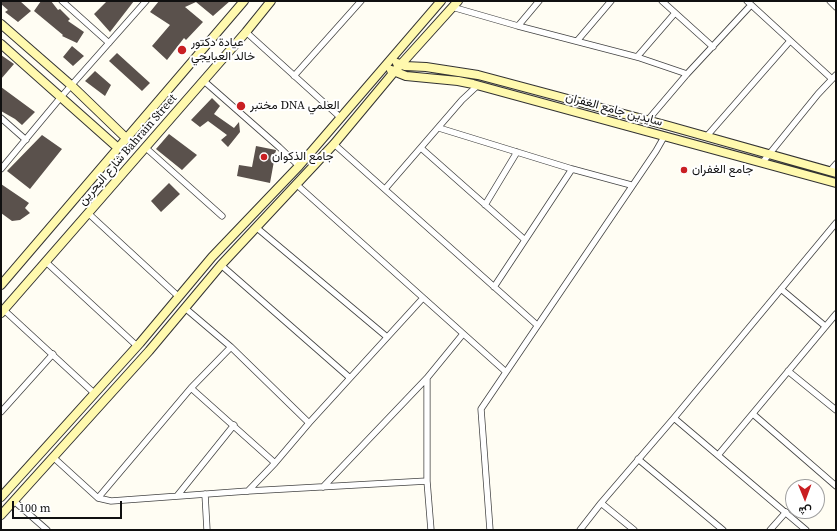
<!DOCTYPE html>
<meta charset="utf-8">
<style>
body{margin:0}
#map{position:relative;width:837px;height:531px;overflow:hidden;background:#fffdf3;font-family:"Source Serif 4",Vazirmatn,serif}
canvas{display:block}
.frame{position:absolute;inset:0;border:2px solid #101010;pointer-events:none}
.north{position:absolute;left:785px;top:479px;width:40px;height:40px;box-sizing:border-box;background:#fff;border:1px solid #9f9f9f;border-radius:50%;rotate:179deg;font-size:11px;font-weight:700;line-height:16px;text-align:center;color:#101010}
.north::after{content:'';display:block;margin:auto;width:14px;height:18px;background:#c91f22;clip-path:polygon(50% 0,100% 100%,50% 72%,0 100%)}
.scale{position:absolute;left:12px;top:501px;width:110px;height:18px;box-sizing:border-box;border:2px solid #101010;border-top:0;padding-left:5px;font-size:12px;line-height:14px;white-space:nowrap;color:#101010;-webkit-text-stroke:3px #fff;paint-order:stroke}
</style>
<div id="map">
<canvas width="837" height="531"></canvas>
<div class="frame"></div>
<div class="north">ش</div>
<div class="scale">100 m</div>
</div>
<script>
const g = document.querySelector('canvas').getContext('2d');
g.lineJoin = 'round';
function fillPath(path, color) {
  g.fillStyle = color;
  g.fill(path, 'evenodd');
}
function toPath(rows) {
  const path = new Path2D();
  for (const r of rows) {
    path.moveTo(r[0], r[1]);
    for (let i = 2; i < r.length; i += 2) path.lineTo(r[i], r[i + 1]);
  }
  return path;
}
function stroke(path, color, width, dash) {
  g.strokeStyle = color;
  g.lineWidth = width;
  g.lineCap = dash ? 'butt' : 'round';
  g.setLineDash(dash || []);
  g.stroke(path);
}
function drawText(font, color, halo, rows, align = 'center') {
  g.font = font + ' "Source Serif 4",Vazirmatn,serif';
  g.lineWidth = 4;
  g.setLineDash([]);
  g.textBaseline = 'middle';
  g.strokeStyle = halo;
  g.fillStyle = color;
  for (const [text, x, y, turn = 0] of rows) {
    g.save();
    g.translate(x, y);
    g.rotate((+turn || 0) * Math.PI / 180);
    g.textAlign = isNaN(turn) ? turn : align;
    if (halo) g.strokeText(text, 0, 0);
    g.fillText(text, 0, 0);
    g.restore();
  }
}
fillPath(toPath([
 [1,1,20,1,31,11,18,22,5,12,8,10,1,4],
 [41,1,51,1,58,10,60,9,70,19,68,21,84,32,77,43,62,36,63,35,34,11],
 [107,1,134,1,110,32,94,14],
 [159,1,230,1,213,16,196,2,185,7,203,22,186,40,184,38,167,60,152,46,170,25,150,12],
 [72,46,84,56,73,66,63,57],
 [117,53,150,83,142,91,109,61],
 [1,55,14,64,1,79],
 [95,71,111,85,105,96,85,81],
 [1,87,35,112,22,125,15,119,1,111],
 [212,98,220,106,214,114,234,128,239,122,240,132,228,147,221,140,227,135,208,121,200,127,191,120],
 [169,134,197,155,182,170,156,149],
 [42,135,62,149,30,189,7,171],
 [256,146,276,150,270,183,237,176,239,165,252,167],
 [169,183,180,194,161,212,151,201],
 [1,184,29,203,25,208,30,213,20,220,12,221,1,213]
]), '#5a514c');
const street = toPath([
 [62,1,109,43],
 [662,1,713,47],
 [747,1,832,79],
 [830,1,836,7],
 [452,7,518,26,637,57,687,74],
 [518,26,539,1],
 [246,32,341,118],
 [577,41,611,1],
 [637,57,675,13],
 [294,76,361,1],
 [204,81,279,147,299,166],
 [1,118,26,140],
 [647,121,687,74,751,5],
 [439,128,572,169,631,185],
 [706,137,790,41],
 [334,144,537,325],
 [146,148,222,216],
 [421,148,525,240],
 [762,163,818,94,836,75],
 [1,169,61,97,146,1],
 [830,171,836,164],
 [296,184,506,372],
 [385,189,462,100,477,86],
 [485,205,517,152],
 [89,214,179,297],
 [257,228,387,337],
 [46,262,137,346],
 [221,265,350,378],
 [494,287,572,169],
 [781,289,825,326],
 [185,308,231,347,309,423],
 [4,310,94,393],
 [788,371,836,410],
 [427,378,427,481,431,530],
 [191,388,275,463],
 [1,412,53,354],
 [753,414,836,486],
 [674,418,806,530],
 [719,454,836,314],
 [53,457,98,498,111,501,248,491,427,481],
 [638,459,723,530],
 [323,487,427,378,463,334],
 [248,491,275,463,309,423,423,298],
 [205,494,207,530],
 [177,496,234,425],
 [98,498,191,388,231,347],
 [14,501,47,530],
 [601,503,634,530],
 [490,530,481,409,656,151,664,137],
 [580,530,601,503,674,418,836,223],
 [770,530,786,512]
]);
const secondary = toPath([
 [1,24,72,86,127,139],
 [1,44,118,148],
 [397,63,405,66,426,67,478,75,669,126,836,173],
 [391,70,406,76,458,81,473,84,836,183],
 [1,285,244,1],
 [1,313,246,32,271,1],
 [1,497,140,343,212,257,299,166,441,1],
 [1,515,149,351,221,265,334,144,394,72,458,1]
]);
stroke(street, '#434343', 7);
stroke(secondary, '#323232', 10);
stroke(street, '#fff', 5.5);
stroke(secondary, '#fff9ae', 8);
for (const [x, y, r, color] of [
 [182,50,5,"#c91f22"],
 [241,106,5,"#c91f22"],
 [264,157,4,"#c91f22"],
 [684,170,4,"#c91f22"]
]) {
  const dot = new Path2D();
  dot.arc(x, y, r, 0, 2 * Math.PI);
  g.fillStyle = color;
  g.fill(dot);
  stroke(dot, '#fff', 1.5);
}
drawText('12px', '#101010', '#fff', [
 ["عيادة دكتور",191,43],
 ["خالد العبايجي",191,57],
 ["مختبر DNA العلمي",250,106],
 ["جامع الذكوان",272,157],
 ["جامع الغفران",692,170]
], 'left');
drawText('12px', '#101010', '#fff', [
 ["سايدين جامع الغفران",614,110,15],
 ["شارع البحرين Bahrain Street",128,150,-49]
]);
</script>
